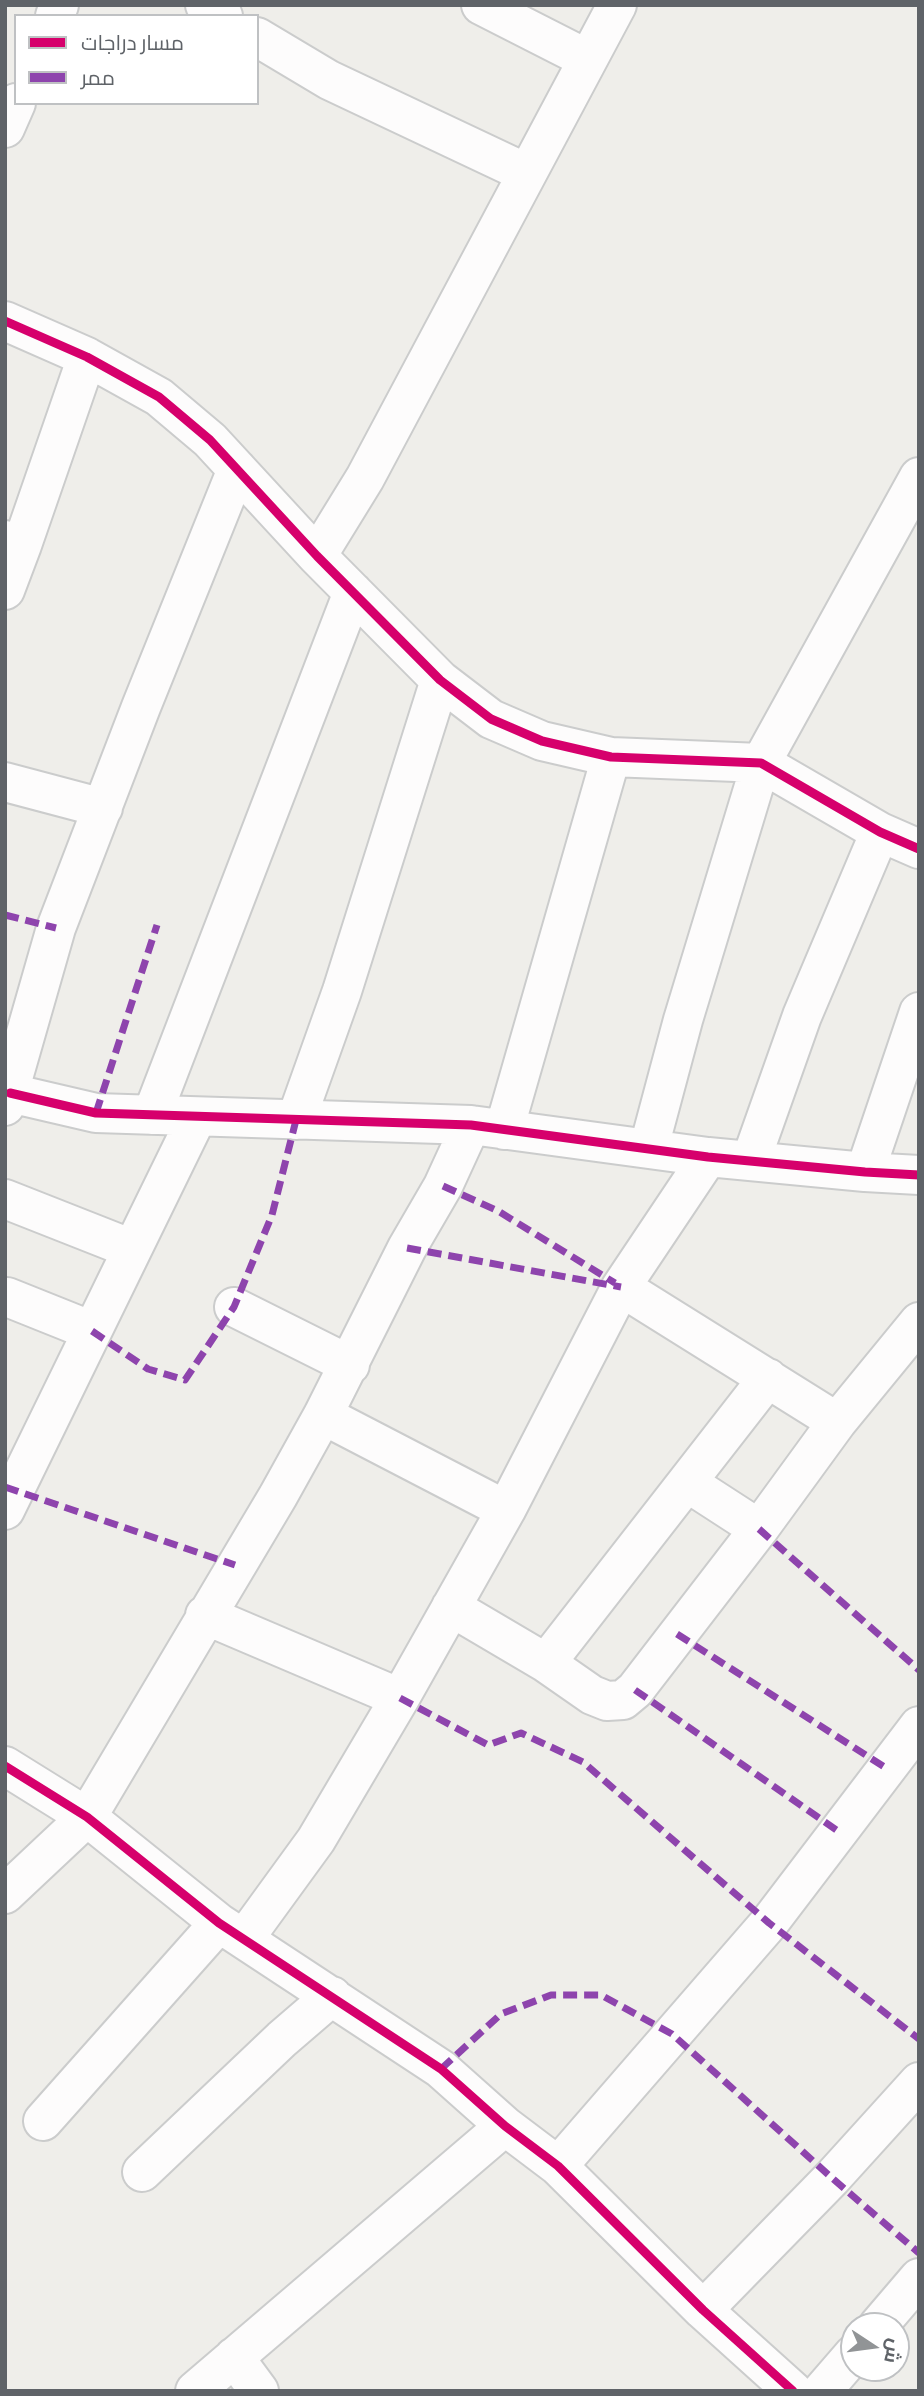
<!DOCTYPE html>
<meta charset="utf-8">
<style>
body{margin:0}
#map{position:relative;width:924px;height:2396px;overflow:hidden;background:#efeeea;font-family:Commissioner,Cairo,sans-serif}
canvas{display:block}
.frame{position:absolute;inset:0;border:7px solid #5f6368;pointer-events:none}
.legend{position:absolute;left:14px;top:14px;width:245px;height:91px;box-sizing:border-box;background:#fff;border:2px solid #bfc1c3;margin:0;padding:9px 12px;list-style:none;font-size:21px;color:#5f6368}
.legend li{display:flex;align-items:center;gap:14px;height:35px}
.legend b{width:35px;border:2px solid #bfc1c3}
.north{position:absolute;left:840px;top:2312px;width:70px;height:70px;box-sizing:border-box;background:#fff;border:2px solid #bfc1c3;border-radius:50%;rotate:103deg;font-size:19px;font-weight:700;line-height:28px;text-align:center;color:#5f6368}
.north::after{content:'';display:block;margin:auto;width:24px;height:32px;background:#919496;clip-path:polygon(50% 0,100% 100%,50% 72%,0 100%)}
</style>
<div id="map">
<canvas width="924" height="2396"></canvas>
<div class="frame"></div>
<ul class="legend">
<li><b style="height:9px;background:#d6006c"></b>مسار دراجات</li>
<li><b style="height:9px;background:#8e44ad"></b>ممر</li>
</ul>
<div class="north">ش</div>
</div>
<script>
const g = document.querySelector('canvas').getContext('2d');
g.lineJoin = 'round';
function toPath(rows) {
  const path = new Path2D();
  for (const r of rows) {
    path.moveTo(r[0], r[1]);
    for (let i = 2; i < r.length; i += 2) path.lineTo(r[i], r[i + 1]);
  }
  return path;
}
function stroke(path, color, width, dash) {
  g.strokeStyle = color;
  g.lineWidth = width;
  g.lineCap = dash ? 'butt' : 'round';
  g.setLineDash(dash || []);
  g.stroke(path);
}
const minor = toPath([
 [205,5,223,16],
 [481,5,587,59],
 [55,16,59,5],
 [257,37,329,80,526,173],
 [5,128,16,103],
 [5,321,87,357,159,397,210,440,317,556,440,680,491,719,542,741,611,757,761,763,880,832,919,849],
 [5,540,22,545,87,357],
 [317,556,365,478,617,5],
 [5,590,22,545],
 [5,782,103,808],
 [10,1093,96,1113,471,1125,708,1157,865,1172,919,1175],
 [5,1106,56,928,141,707,237,469],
 [152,1115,353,592],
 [296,1120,342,991,440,680],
 [504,1130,611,757],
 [649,1147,683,1020,761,763,919,477],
 [751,1160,802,1016,880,832],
 [865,1172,919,1012],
 [5,1199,132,1249],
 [621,1287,837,1422],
 [7,1297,92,1331],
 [234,1307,350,1365],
 [323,1415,506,1510],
 [688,1483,759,1529],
 [5,1510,197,1117],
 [451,1607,546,1663,592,1695,607,1701,623,1700,635,1690,759,1529,837,1422,919,1322],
 [205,1615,400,1698],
 [546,1663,768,1378],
 [5,1766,87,1817,219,1923,441,2069,505,2126,558,2166,703,2310,793,2391],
 [5,1894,87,1817,278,1496,323,1415,407,1248,443,1186,471,1125],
 [244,1939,316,1840,400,1698,506,1510,621,1287,708,1157],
 [43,2121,219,1923],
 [558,2166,769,1923,919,1726],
 [142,2172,282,2039,332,1996],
 [703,2310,832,2178,919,2082],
 [878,2326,919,2278],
 [234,2357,259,2391],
 [195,2391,505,2126],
 [822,2391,854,2354]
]);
stroke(minor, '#cbcccc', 42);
stroke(minor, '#fdfcfc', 38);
stroke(toPath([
 [5,915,56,928],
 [96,1113,157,925],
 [443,1186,498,1211,615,1283],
 [407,1248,621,1287],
 [92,1331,148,1369,185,1380,234,1307,272,1215,296,1120],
 [5,1487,235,1565],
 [759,1529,919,1670],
 [677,1634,886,1768],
 [635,1690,838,1831],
 [400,1698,488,1745,521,1733,583,1762,769,1923,919,2039],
 [441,2069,501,2014,551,1995,601,1995,672,2034,832,2178,919,2253]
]), '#8e44ad', 7, [14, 7]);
stroke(toPath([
 [5,321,87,357,159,397,210,440,317,556,440,680,491,719,542,741,611,757,761,763,880,832,919,849],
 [10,1093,96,1113,471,1125,708,1157,865,1172,919,1175],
 [5,1766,87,1817,219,1923,441,2069,505,2126,558,2166,703,2310,793,2391]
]), '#d6006c', 9);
</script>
